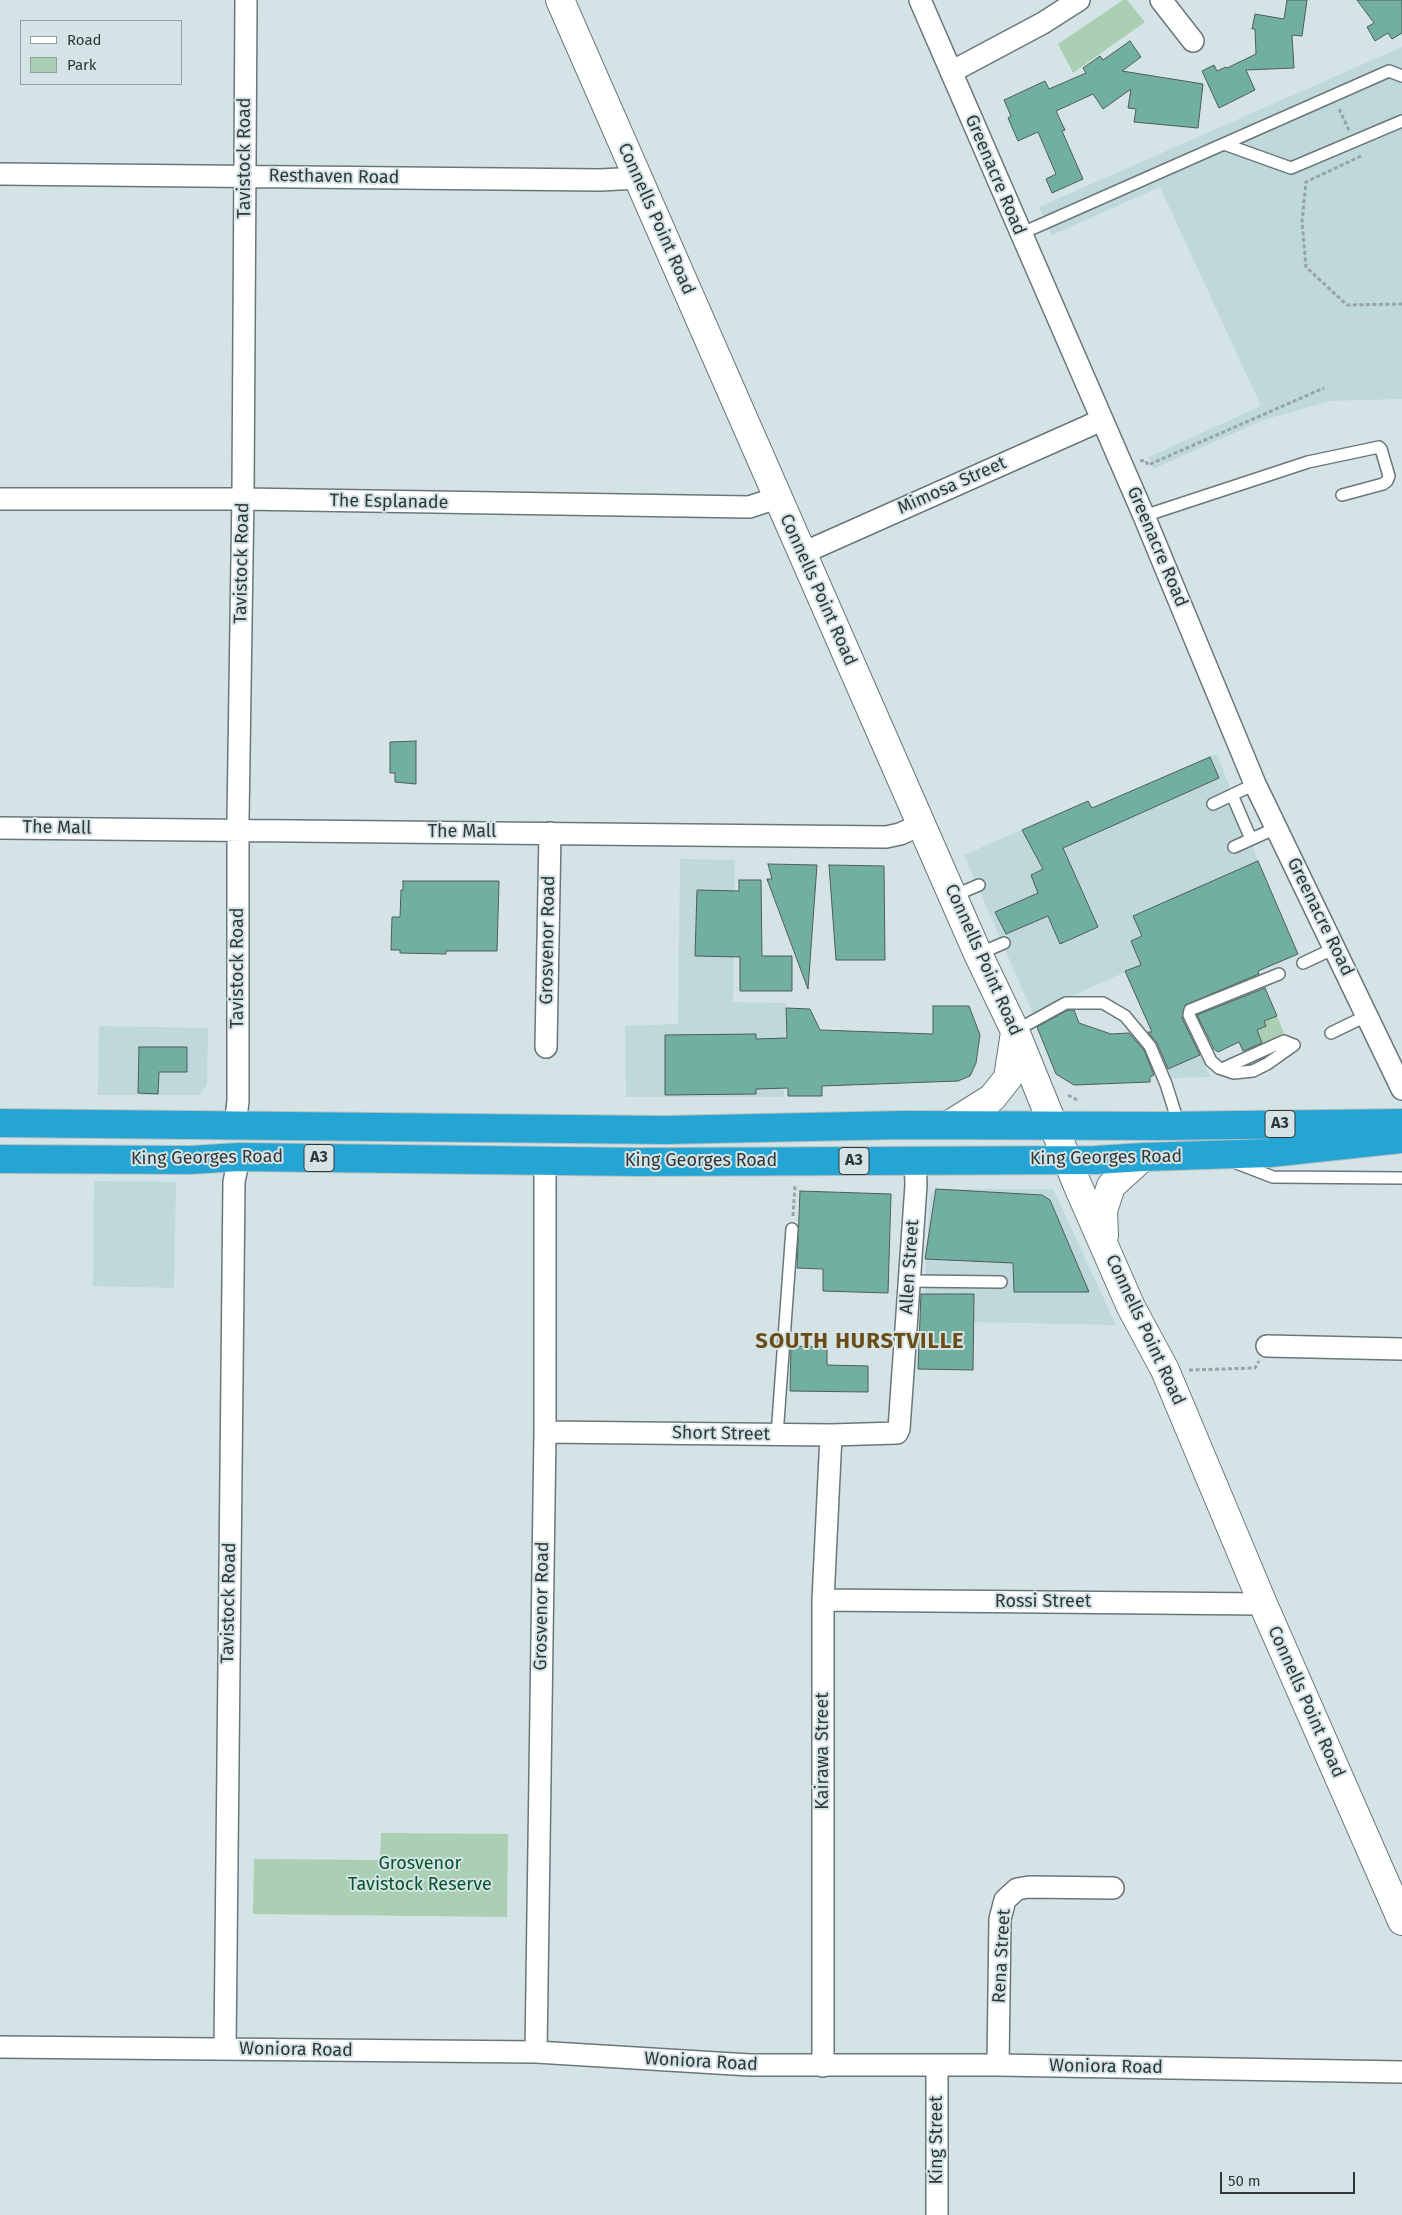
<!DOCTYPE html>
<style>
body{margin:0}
#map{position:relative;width:1402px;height:2215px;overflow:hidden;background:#d4e4e6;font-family:"Fira Sans",sans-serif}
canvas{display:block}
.legend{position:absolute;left:20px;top:20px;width:162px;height:65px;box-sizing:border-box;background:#d4e4e6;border:1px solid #939fa0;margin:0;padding:6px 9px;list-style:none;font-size:15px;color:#313738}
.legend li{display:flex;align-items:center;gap:10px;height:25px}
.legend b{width:25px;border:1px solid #939fa0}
.scale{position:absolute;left:1220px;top:2172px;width:135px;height:22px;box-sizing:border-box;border:2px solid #313738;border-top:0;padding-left:6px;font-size:15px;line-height:18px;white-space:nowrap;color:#313738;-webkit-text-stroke:4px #d4e4e6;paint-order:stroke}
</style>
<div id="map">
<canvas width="1402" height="2215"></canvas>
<ul class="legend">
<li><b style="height:6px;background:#fff"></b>Road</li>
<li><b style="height:14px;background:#aacfb3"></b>Park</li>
</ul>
<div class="scale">50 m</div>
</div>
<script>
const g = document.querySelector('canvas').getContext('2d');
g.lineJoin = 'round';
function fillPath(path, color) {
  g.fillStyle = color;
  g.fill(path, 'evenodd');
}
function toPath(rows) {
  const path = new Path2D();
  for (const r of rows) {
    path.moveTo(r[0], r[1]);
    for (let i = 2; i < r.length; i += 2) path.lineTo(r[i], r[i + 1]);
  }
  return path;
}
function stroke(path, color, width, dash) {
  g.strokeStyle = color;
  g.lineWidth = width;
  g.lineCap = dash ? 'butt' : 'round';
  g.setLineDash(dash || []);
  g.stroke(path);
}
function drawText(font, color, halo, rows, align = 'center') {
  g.font = font + ' "Fira Sans",sans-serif';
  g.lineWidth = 4;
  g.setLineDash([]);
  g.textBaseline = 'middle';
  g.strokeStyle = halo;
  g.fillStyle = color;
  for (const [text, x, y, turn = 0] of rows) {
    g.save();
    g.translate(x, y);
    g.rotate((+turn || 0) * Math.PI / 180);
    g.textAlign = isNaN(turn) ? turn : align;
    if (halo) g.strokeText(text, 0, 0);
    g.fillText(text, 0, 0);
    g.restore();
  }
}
fillPath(toPath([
 [1402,47,1402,399,1330,401,1263,420,1153,469,1149,457,1261,406,1160,187,1052,235,1039,207],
 [1217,754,1258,861,1298,954,1179,1006,1210,1077,1172,1078,1125,972,1033,1014,964,855,1088,801,1092,808],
 [680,859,735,860,733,1002,786,1003,784,1097,626,1097,625,1026,678,1024],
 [99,1026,208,1028,207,1085,199,1095,98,1095],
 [94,1181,176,1182,174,1288,93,1286],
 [936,1189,1053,1189,1116,1325,923,1321,930,1194]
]), '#bfd8db');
fillPath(toPath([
 [1123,0,1127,0,1145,22,1073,73,1058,44],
 [1277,1016,1284,1033,1262,1043,1257,1030,1266,1026,1264,1021],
 [381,1833,508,1834,507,1917,253,1914,254,1859,380,1860]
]), '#aacfb3');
const building = toPath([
 [1287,0,1307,0,1302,36,1292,35,1294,68,1246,70,1255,90,1219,108,1202,71,1214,65,1217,71,1226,67,1227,68,1256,54,1255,29,1252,29,1255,14,1284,19,1287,0],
 [1357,0,1402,0,1402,33,1392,39,1388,33,1375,41,1367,27,1374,23,1357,0],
 [1130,41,1141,57,1122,71,1203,84,1198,128,1134,122,1136,109,1128,108,1131,89,1103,109,1093,94,1056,111,1065,130,1062,131,1083,179,1052,193,1046,179,1056,174,1038,132,1018,141,1008,118,1011,116,1004,100,1045,81,1049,89,1086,73,1083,68,1100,56,1103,60,1130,41],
 [416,741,416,784,395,782,395,773,390,773,390,742,416,741],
 [1210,757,1219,778,1063,848,1098,927,1060,944,1048,916,1006,934,995,912,1038,893,1031,875,1043,869,1022,830,1088,801,1092,808,1210,757],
 [1258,861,1298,954,1258,971,1259,974,1185,1005,1182,1018,1200,1055,1168,1069,1157,1043,1148,1032,1152,1032,1125,971,1141,965,1131,941,1142,936,1133,916,1258,861],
 [768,864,817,865,808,989,767,879,772,879,768,864],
 [829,865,884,866,885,960,836,960,829,865],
 [739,880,761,880,762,956,792,956,792,991,740,991,740,957,695,956,697,890,739,891,739,880],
 [403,881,499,881,497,951,446,951,446,954,400,953,400,950,391,950,392,917,400,917,401,890,403,890,403,881],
 [1265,988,1277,1016,1264,1021,1266,1026,1257,1030,1262,1043,1243,1051,1239,1042,1218,1052,1214,1049,1197,1015,1265,988],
 [933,1006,969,1006,980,1035,976,1063,970,1076,958,1081,822,1086,822,1096,788,1096,788,1088,756,1089,756,1094,665,1095,665,1035,756,1034,756,1039,787,1038,786,1008,810,1009,820,1030,933,1034,933,1006],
 [1068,1010,1074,1010,1079,1023,1111,1034,1129,1033,1144,1050,1154,1075,1150,1077,1150,1082,1074,1085,1056,1074,1037,1027,1068,1010],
 [139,1047,187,1047,187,1072,159,1072,158,1094,138,1093,139,1047],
 [936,1189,1042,1195,1050,1200,1089,1292,1014,1292,1013,1263,925,1259,936,1189],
 [800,1191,891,1194,888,1293,823,1291,823,1269,797,1268,800,1191],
 [921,1294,974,1294,973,1370,918,1369,921,1294],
 [791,1346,827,1347,827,1365,868,1366,868,1392,790,1391,791,1346]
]);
fillPath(building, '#71b0a1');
stroke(building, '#4f5c59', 1);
const lane = toPath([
 [1224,144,1291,168,1402,121],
 [1020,234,1389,71,1402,76],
 [1144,516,1308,462,1379,447,1381,449,1389,476,1387,481,1383,484,1342,495],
 [1232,795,1255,784],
 [1213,804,1232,795,1251,839],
 [1234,847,1276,828],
 [953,896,979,885],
 [978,954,1004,943],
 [1303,963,1335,948],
 [1279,974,1190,1010,1189,1015,1211,1061,1219,1068,1234,1073,1253,1071,1267,1064,1294,1045],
 [1015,1031,1066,1003,1103,1003,1125,1016,1150,1046,1166,1084,1179,1125],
 [1331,1033,1366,1016],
 [1222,1069,1284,1041,1294,1045],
 [1234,1162,1273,1177,1402,1178],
 [909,1281,1001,1282],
 [777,1435,792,1229]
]);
const street = toPath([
 [920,0,1144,516,1255,784,1402,1089],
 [1161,0,1193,41],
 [951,72,1043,23,1079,0],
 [0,174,600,180,638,178],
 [0,499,243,499,749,507,777,498],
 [803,553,1102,420],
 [0,828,886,837,900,834,923,824],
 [546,1047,550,833],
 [235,1126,238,1101,238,819,243,493,246,0],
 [1267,1346,1402,1349],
 [545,1432,831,1435,897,1433,899,1429,916,1185,915,1160],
 [823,1600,1263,1604],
 [0,2047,536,2052,750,2065,998,2065,1402,2072],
 [225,2049,234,1182,239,1157],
 [536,2052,545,1432,545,1161],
 [998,2065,1000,1919,1005,1900,1017,1889,1029,1887,1113,1888],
 [823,2066,823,1600,831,1435],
 [937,2066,937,2215]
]);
const secondary = toPath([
 [560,0,978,954,1015,1031,1077,1184,1131,1307,1165,1370,1263,1604,1402,1921],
 [949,1125,992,1098,1008,1078,1015,1032],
 [1104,1235,1103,1211,1111,1186,1143,1157]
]);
const highway = toPath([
 [0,1123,665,1130,903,1125,1158,1126,1402,1123],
 [0,1159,190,1160,239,1157,639,1162,1096,1160,1143,1157,1270,1153,1402,1139]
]);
stroke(lane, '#697779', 14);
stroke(street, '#697779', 24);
stroke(secondary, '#697779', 30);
stroke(highway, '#bdbfbf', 30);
stroke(toPath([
 [1339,109,1349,130],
 [1361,156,1306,182,1302,222,1306,267,1347,305,1402,304],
 [1140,461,1145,460,1148,465,1324,388],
 [1068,1095,1077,1100],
 [793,1216,795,1186],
 [1189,1370,1255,1368,1259,1361]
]), '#98a4a6', 3, [4, 2.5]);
stroke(lane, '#fff', 11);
stroke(street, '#fff', 21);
stroke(secondary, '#fff', 28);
stroke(highway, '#25a5d3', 28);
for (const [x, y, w] of [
 [1280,1124,30],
 [319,1158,30],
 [854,1161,30]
]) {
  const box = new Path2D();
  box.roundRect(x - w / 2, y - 13.5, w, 27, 4);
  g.fillStyle = '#d4e4e6';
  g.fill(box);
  stroke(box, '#313738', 1);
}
drawText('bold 16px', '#313738', null, [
 ["A3",1280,1124],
 ["A3",319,1158],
 ["A3",854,1161]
]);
drawText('18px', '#313738', '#d4e4e6', [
 ["Tavistock Road",245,158,-90],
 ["Greenacre Road",995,175,67],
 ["Resthaven Road",334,177,1],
 ["Connells Point Road",656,219,66],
 ["Mimosa Street",952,486,-24],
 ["The Esplanade",389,502,1],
 ["Greenacre Road",1157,547,67],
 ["Tavistock Road",242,563,-89],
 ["Connells Point Road",818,590,66],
 ["The Mall",57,828,1],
 ["The Mall",462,832],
 ["Greenacre Road",1320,917,64],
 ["Grosvenor Road",548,940,-89],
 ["Connells Point Road",983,960,66],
 ["Tavistock Road",238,968,-90],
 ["King Georges Road",207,1158,-1],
 ["King Georges Road",1106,1158,-1],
 ["King Georges Road",701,1161],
 ["Allen Street",910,1267,-86],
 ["Connells Point Road",1145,1330,65],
 ["Short Street",721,1434,1],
 ["Rossi Street",1043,1602],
 ["Tavistock Road",229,1603,-89],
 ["Grosvenor Road",542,1606,-89],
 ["Connells Point Road",1306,1702,66],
 ["Kairawa Street",823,1751,-90],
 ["Rena Street",1002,1956,-87],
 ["Woniora Road",296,2050,1],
 ["Woniora Road",701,2062,3],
 ["Woniora Road",1106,2067,1],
 ["King Street",937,2140,-90]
]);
drawText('18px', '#06542a', '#d4e4e6', [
 ["Grosvenor",420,1864],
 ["Tavistock Reserve",420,1885]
]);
g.letterSpacing = '1px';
drawText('bold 22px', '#6b4b16', '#d4e4e6', [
 ["SOUTH HURSTVILLE",860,1342]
]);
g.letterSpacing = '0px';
</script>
